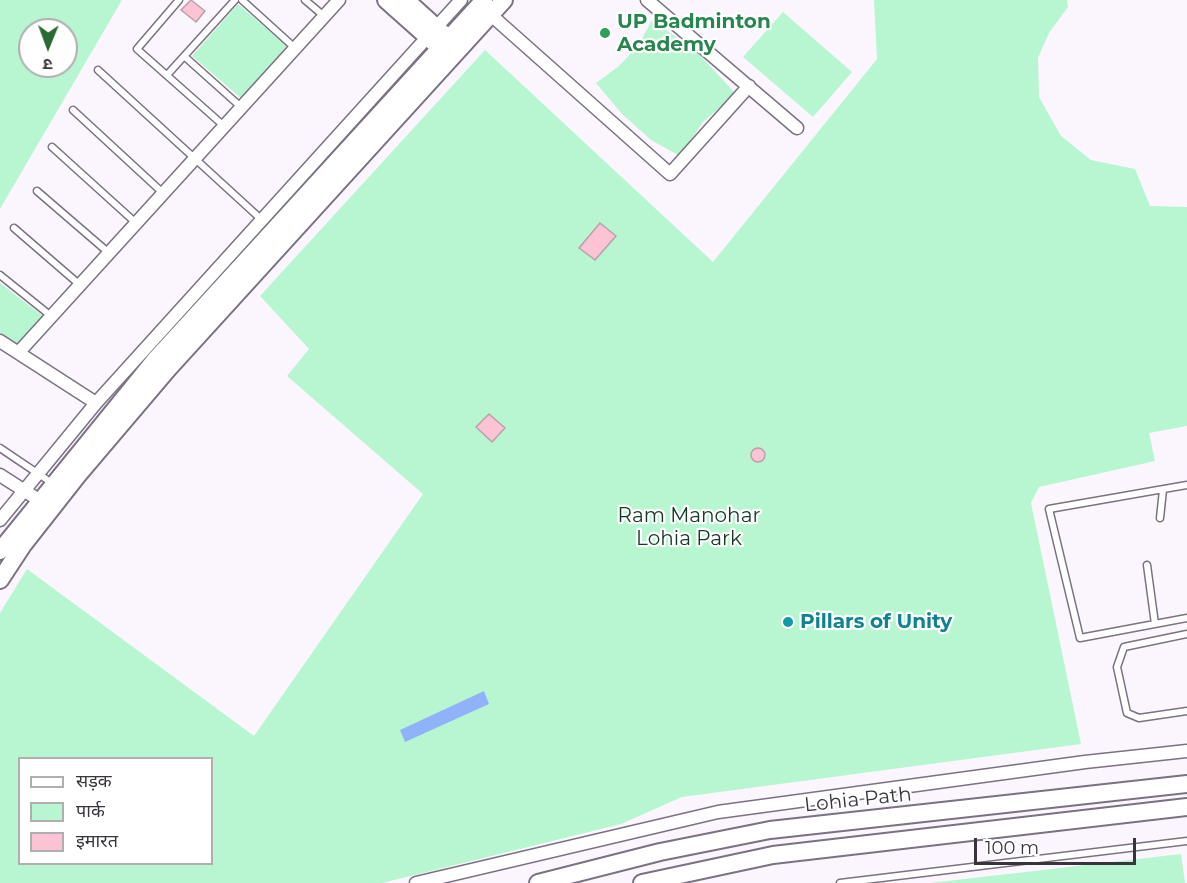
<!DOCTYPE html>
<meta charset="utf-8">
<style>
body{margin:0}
#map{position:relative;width:1187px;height:883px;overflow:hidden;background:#fbf6fe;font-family:Montserrat,"Noto Sans Devanagari",sans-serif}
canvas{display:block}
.legend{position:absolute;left:18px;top:757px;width:195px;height:108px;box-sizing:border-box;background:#fff;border:2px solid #b0aeb1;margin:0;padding:8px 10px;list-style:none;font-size:18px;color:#39343c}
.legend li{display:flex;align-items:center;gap:12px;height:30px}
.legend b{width:30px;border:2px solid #b0aeb1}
.north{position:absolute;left:18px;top:18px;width:60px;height:60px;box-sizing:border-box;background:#fff;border:2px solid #b0aeb1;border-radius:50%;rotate:181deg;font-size:16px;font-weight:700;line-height:24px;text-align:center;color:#39343c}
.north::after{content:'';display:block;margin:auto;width:21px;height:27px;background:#296a34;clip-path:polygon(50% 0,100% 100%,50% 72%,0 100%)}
.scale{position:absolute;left:974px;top:838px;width:162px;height:27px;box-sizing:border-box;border:3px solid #39343c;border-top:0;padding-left:8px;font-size:18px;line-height:21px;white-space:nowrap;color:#39343c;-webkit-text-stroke:4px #fff;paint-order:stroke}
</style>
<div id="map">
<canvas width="1187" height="883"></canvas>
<ul class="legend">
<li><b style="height:8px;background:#fff"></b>सड़क</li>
<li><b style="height:16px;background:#b7f6d0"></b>पार्क</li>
<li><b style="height:16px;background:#fbc3d4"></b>इमारत</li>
</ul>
<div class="north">उ</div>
<div class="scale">100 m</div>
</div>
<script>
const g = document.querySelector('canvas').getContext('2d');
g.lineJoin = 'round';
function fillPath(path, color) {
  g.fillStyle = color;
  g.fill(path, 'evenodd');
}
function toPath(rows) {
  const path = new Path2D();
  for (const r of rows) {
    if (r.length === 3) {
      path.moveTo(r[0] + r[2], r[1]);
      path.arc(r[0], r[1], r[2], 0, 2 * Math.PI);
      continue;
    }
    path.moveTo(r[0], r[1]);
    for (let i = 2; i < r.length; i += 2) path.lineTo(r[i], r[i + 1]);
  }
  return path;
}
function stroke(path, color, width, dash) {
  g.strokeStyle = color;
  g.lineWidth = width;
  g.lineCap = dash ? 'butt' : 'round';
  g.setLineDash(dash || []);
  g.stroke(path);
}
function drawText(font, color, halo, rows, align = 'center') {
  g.font = font + ' Montserrat,sans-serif';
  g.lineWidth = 4.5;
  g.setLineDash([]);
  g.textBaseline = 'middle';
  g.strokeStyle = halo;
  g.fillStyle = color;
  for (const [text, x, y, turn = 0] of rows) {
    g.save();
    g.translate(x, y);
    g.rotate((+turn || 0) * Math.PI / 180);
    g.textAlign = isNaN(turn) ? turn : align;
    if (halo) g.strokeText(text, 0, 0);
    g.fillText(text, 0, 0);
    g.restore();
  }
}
fillPath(toPath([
 [0,0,122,0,0,209],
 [30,30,66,30,66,66,30,66],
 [874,0,1067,0,1068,7,1049,33,1038,58,1039,97,1061,136,1091,160,1135,169,1150,206,1187,207,1187,426,1149,433,1155,461,1039,487,1031,503,1081,744,682,797,621,824,382,883,0,883,0,613,27,569,254,736,423,494,287,376,309,349,260,296,485,50,713,262,877,59],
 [20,758,212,758,212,864,20,864],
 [238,4,287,46,242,99,192,56],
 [783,12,852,72,813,117,743,57],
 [652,20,696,51,736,94,703,122,680,156,651,140,622,114,596,83,619,66,638,46],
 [0,283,44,317,19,345,0,333],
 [1181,854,1185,883,930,883]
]), '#b7f6d0');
fillPath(toPath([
 [484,691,489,704,405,742,400,730]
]), '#90b2fb');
const building = toPath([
 [191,0,205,11,196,22,181,10,191,0],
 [600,223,616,236,595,260,579,248,600,223],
 [489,414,505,428,492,442,476,427,489,414],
 [758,455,7]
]);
fillPath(building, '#fbc3d4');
stroke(building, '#b8a1a7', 1.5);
const lane = toPath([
 [179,0,137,49,224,126],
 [242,0,295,48],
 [305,0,324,16],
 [184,56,241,107],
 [98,70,262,220],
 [167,75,235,0],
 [73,110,163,193],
 [52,147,136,223],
 [37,191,109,253],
 [14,228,80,285],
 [0,275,51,316],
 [0,448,52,483],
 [1187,485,1049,509,1080,638,1187,618],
 [1160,518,1163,490],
 [1147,565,1155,624],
 [1187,634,1124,647,1117,667,1127,713,1139,718,1187,711],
 [840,883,1187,841]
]);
const street = toPath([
 [647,0,797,128],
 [491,15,670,174,749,86],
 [0,341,96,403],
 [19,352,339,0],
 [0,475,39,500],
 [0,520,96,403,461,0],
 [416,883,718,812,1085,762,1187,751]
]);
const secondary = toPath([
 [386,0,441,49,450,51],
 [406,0,449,39,453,47],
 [0,551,154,361,484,0],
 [0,580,23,545,78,475,168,369,504,0],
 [538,883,660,852,770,830,1187,784],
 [642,883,773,855,1187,807]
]);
stroke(lane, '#7b7182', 9);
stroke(street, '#7b7182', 15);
stroke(secondary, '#7b7182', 20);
stroke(lane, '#fff', 6);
stroke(street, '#fff', 12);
stroke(secondary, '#fff', 16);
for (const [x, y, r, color] of [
 [605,33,6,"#2e9e5b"],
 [788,622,6,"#0f9aa8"]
]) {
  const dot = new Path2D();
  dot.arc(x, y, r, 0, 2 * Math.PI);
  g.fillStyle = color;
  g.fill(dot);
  stroke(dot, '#fff', 2);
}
drawText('bold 20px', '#27864d', '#fff', [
 ["UP Badminton",617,22],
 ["Academy",617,45]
], 'left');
drawText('20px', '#133a26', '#fff', [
 ["Ram Manohar",689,516],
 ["Lohia Park",689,539]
]);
drawText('bold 20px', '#0d838f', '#fff', [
 ["Pillars of Unity",800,622]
], 'left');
drawText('20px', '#39343c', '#fff', [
 ["Lohia Path",858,800,-6]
]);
</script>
